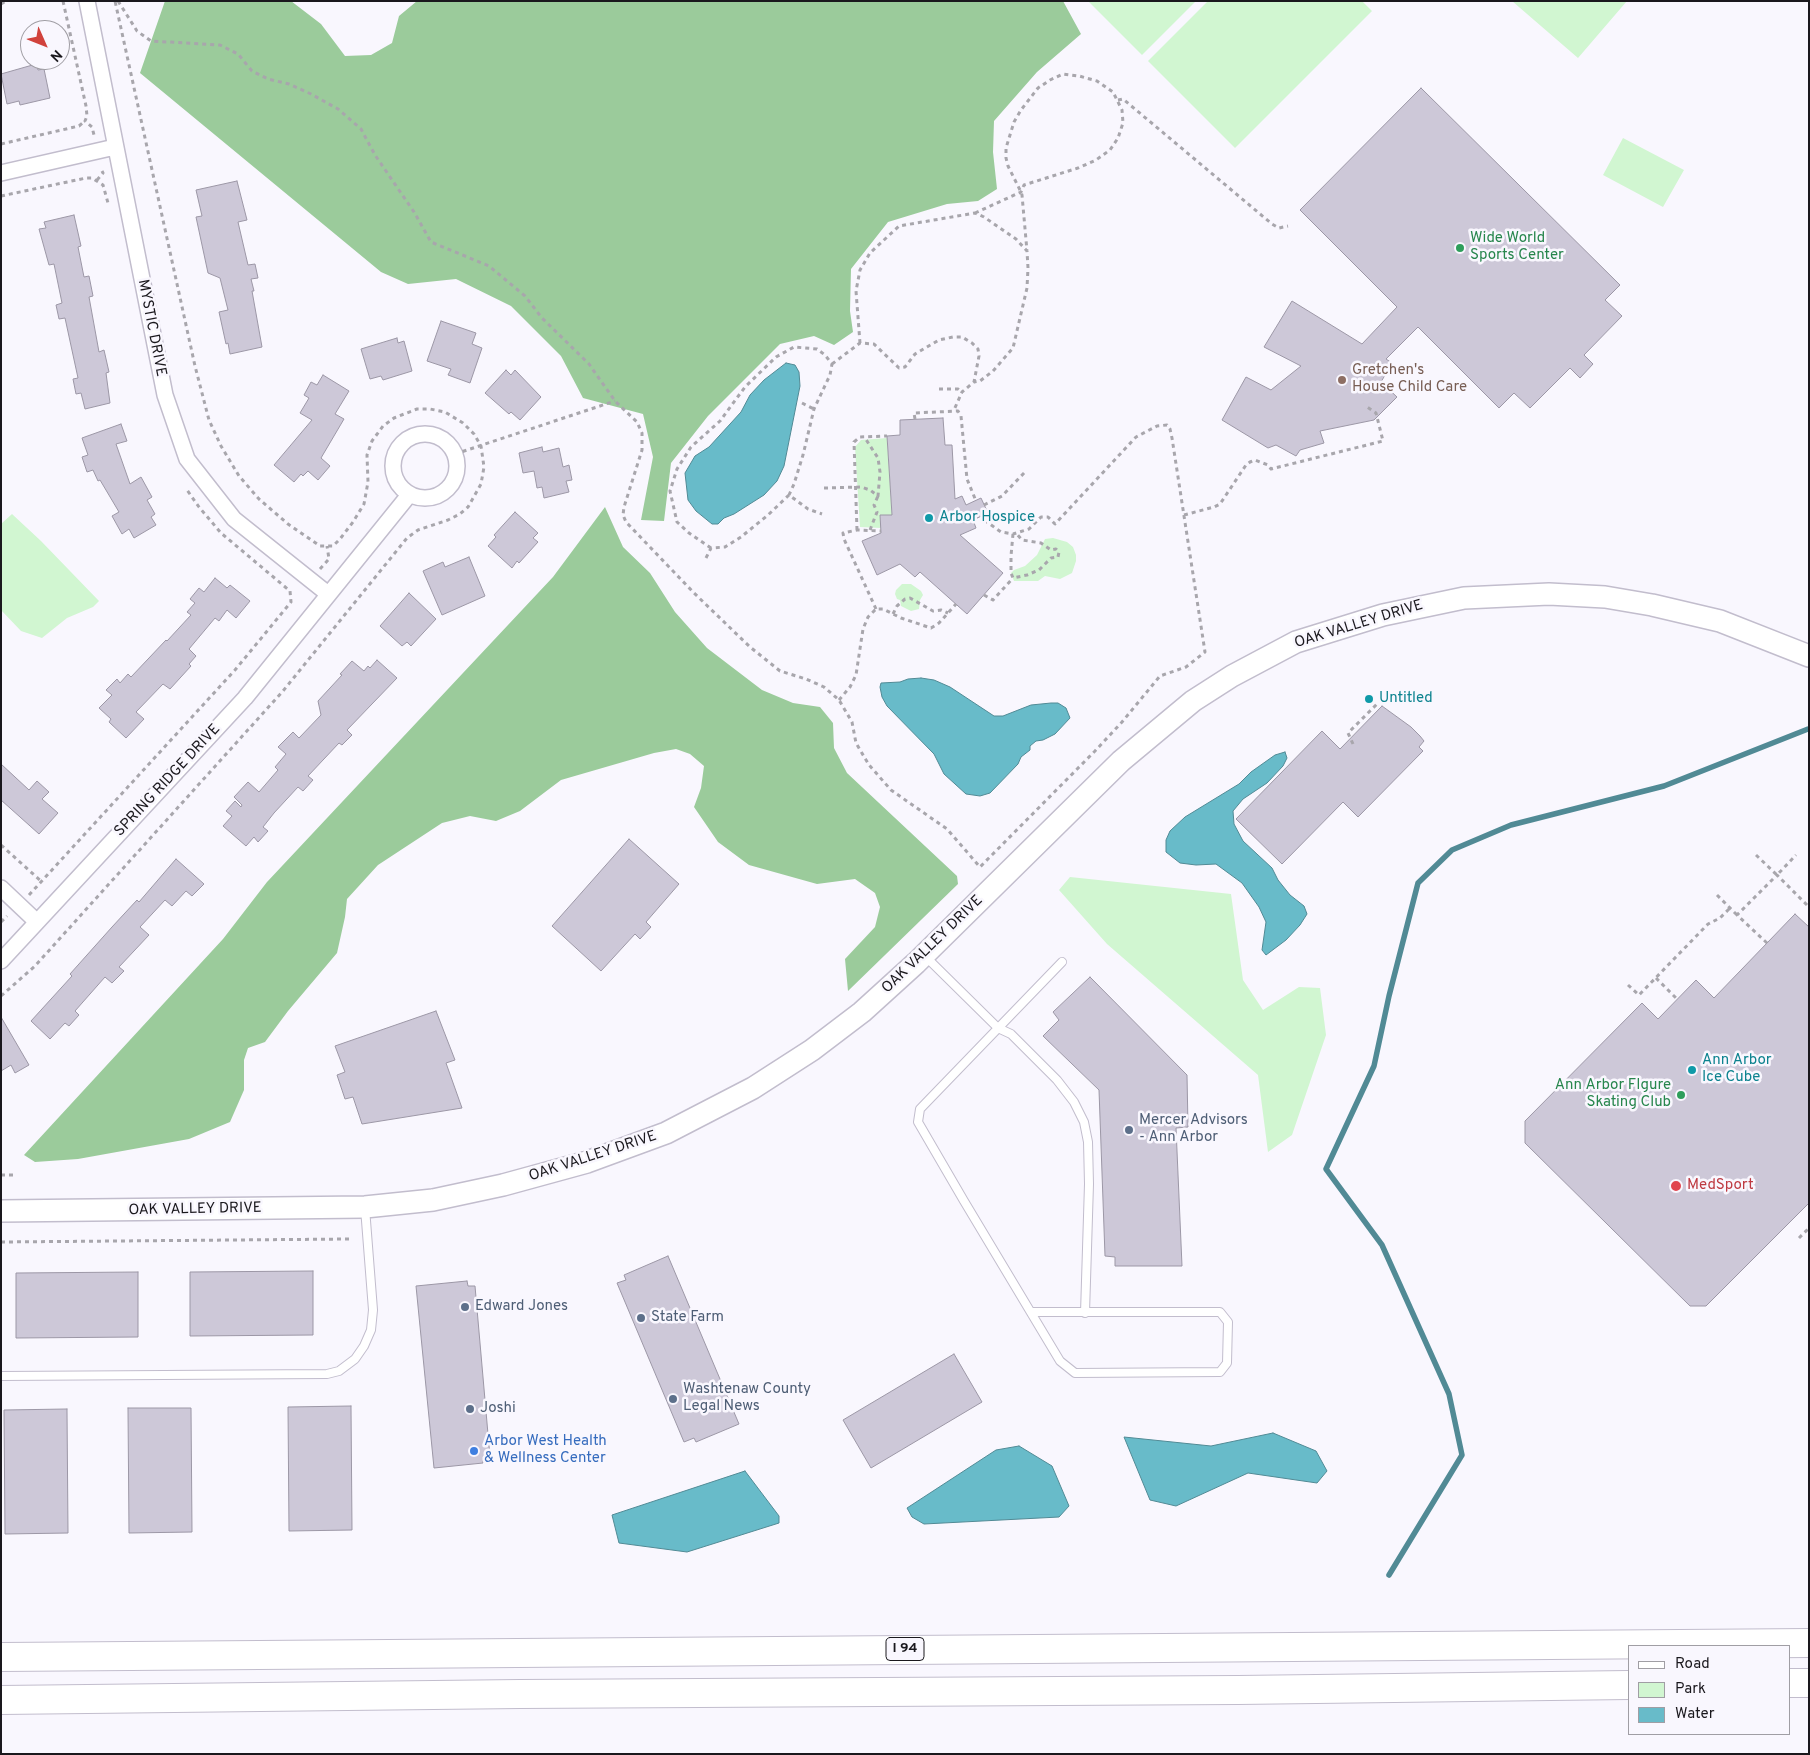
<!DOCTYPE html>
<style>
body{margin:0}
#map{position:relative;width:1810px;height:1755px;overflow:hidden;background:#f9f7fe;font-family:Overpass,sans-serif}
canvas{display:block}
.frame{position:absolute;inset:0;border:2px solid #1a181d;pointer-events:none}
.legend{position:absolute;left:1628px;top:1645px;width:162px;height:90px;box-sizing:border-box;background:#f9f7fe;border:1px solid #a09ea4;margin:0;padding:6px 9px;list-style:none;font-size:15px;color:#1a181d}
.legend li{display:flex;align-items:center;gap:10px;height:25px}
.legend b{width:25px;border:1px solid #a09ea4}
.north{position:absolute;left:20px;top:20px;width:50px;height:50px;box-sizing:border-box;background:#f9f7fe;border:1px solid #a09ea4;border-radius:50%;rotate:134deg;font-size:14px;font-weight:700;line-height:20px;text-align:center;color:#1a181d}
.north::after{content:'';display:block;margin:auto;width:18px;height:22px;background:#d1423c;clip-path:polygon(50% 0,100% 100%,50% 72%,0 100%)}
</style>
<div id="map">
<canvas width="1810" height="1755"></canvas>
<div class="frame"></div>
<ul class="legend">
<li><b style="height:6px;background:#fff"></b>Road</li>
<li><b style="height:14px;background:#d1f6d1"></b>Park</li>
<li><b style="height:14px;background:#68bbc9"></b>Water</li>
</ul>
<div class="north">N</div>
</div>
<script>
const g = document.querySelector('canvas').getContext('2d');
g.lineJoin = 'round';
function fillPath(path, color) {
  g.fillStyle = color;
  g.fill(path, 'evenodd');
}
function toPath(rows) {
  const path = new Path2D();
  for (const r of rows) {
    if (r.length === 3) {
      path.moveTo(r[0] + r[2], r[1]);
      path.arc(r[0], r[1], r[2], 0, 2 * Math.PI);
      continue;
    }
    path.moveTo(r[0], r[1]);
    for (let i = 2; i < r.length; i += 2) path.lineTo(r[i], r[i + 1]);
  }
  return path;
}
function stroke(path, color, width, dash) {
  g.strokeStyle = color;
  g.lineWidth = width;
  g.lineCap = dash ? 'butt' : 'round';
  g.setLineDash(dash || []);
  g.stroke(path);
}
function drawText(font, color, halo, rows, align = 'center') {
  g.font = font + ' Overpass,sans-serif';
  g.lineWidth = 5;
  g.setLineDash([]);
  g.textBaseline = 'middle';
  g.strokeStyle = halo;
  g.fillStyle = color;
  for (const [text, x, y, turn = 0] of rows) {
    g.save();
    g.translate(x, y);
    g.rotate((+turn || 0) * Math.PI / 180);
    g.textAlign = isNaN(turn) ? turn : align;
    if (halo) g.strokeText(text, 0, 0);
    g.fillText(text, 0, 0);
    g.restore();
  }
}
fillPath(toPath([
 [1088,1,1196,1,1142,55],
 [1208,1,1362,1,1372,11,1235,148,1148,61],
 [1512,1,1627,1,1578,58],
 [1623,138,1684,170,1663,207,1603,175],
 [887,438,892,515,880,516,881,528,860,527,855,447,861,440],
 [12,514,41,541,99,601,93,607,67,618,42,638,21,631,1,610,1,524],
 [1053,538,1067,542,1073,547,1076,555,1076,561,1072,573,1060,579,1045,576,1038,581,1014,581,1011,573,1014,570,1025,566,1037,555,1045,539],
 [902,584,911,584,921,591,923,595,920,600,919,609,911,611,901,606,900,600,897,599,895,594,896,590],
 [1070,877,1231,894,1243,980,1263,1010,1299,987,1320,988,1326,1035,1292,1135,1268,1152,1258,1075,1107,944,1059,890]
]), '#d1f6d1');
fillPath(toPath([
 [165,1,291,1,321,24,345,56,371,55,392,43,399,16,417,1,1063,1,1081,34,1037,72,994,121,993,152,997,189,978,201,947,204,888,222,851,269,850,311,853,332,834,345,814,336,780,344,708,416,671,463,664,521,641,520,653,457,643,414,583,398,561,356,511,306,456,279,408,284,381,272,140,73],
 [605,507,623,547,650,573,675,612,707,648,762,690,793,703,820,707,833,723,834,748,847,773,957,876,958,884,848,991,845,959,875,927,880,907,875,893,855,879,817,884,749,865,718,842,694,807,701,788,704,766,690,754,676,749,654,753,561,780,520,811,496,821,470,816,442,823,378,865,347,899,345,917,337,953,288,1011,265,1042,248,1048,244,1060,244,1090,230,1122,189,1139,78,1159,35,1162,24,1155,223,939,267,882,553,577]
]), '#9bcb9b');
const water = toPath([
 [786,363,795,365,799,372,800,386,784,466,777,481,764,495,734,514,724,518,718,524,712,524,696,511,688,500,685,473,695,456,709,447,741,412,750,395,764,380,786,363],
 [921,678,934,680,950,687,994,716,1003,716,1031,705,1051,703,1058,703,1066,708,1070,718,1055,734,1043,740,1036,741,1030,746,1030,750,1021,757,1018,764,990,793,980,796,966,794,944,774,934,754,887,706,882,697,880,687,881,683,900,682,908,679,921,678],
 [1285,752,1287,758,1283,766,1267,783,1243,799,1233,811,1234,824,1243,841,1272,868,1278,880,1290,895,1304,906,1307,914,1300,925,1286,940,1266,955,1262,950,1266,922,1259,907,1242,883,1216,864,1196,865,1180,863,1166,852,1166,840,1170,831,1185,817,1239,784,1251,772,1275,755,1285,752],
 [1273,1433,1316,1451,1327,1471,1317,1483,1248,1473,1176,1506,1150,1500,1124,1437,1211,1446,1273,1433],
 [1019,1446,1052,1466,1069,1506,1059,1517,924,1524,912,1517,907,1508,996,1450,1019,1446],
 [745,1471,779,1516,779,1523,687,1552,619,1543,612,1515,745,1471]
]);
fillPath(water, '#68bbc9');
stroke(water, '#518a95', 1);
stroke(toPath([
 [1389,1575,1462,1455,1449,1394,1382,1245,1326,1169,1374,1066,1389,996,1418,883,1452,850,1511,825,1664,786,1808,729]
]), '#518a95', 5.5);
const building = toPath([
 [36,64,38,70,44,69,50,98,20,105,19,101,7,104,1,74,36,64],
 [1421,88,1620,285,1605,300,1622,316,1584,355,1593,364,1580,378,1570,368,1530,408,1514,393,1499,408,1418,327,1386,359,1392,363,1381,382,1397,397,1374,420,1320,431,1324,443,1300,450,1296,456,1276,445,1268,448,1222,420,1246,377,1271,390,1301,366,1264,347,1292,301,1362,344,1397,307,1300,210,1421,88],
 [237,181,247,220,238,222,248,265,255,264,258,278,251,279,254,291,252,291,262,347,230,354,228,343,226,344,219,312,228,310,220,278,208,273,196,217,202,216,196,190,237,181],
 [74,215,81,246,78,247,84,277,89,276,93,296,89,297,99,352,104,350,109,372,106,373,110,403,85,409,81,393,76,394,73,379,78,378,65,318,59,319,56,305,62,303,54,264,49,265,39,229,46,228,44,222,74,215],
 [441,321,476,333,472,344,482,348,470,383,448,375,451,369,427,361,441,321],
 [397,338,398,343,404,341,412,371,383,380,381,376,370,379,361,349,397,338],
 [506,370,511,375,515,370,541,397,520,420,511,412,509,414,485,393,506,370],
 [323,375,349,391,335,414,344,419,321,458,330,466,318,480,308,471,303,476,301,474,294,482,274,465,312,420,300,413,309,398,304,395,311,382,317,385,323,375],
 [943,418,945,445,952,445,955,499,962,496,966,505,981,498,988,513,973,520,976,528,960,535,1003,573,967,614,920,572,915,577,900,564,877,575,862,541,881,533,880,515,892,515,887,436,900,435,900,420,943,418],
 [121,424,127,441,116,444,130,484,141,477,152,497,147,500,155,514,151,517,156,525,134,538,129,529,122,534,112,516,119,512,100,480,98,481,93,470,87,472,82,457,88,455,82,438,121,424],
 [542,447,543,452,559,448,563,467,569,465,572,480,566,481,569,492,544,498,542,487,537,488,534,471,523,473,519,453,542,447],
 [515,512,538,533,533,538,538,542,519,563,517,561,512,568,488,546,496,537,494,535,515,512],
 [469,557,485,596,442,615,423,571,443,562,445,567,469,557],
 [215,578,227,588,230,585,250,601,236,618,227,610,219,621,215,618,189,649,196,656,189,664,191,666,170,689,163,684,136,712,144,719,126,738,109,722,111,719,99,708,112,695,106,690,117,679,120,683,128,674,131,677,166,640,167,641,191,615,187,612,195,603,190,599,199,588,204,592,215,578],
 [409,593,436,619,411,646,407,642,402,646,380,626,409,593],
 [377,660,397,678,347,730,352,735,342,745,339,743,308,776,313,780,303,791,298,787,274,813,263,827,268,831,258,842,254,837,246,846,223,826,232,816,226,811,235,801,241,807,242,805,234,797,248,782,259,792,278,770,275,767,286,754,278,747,293,732,299,738,321,715,318,701,342,675,340,674,352,661,364,671,368,666,370,668,377,660],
 [1382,706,1411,727,1420,736,1424,741,1419,747,1423,751,1358,817,1343,802,1282,864,1236,819,1322,731,1340,749,1382,706],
 [1,764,29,790,37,781,49,792,42,799,58,813,39,834,1,800,1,764],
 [629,839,679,884,646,922,651,927,640,939,635,934,601,971,552,926,629,839],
 [176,859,204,884,192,896,186,891,172,906,165,900,140,927,149,935,119,967,124,971,112,983,105,977,75,1011,79,1015,69,1026,65,1023,50,1039,31,1021,72,976,70,974,112,927,137,900,139,902,176,859],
 [1795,914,1809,927,1809,1203,1706,1306,1690,1306,1525,1143,1525,1121,1642,1003,1658,1019,1696,980,1714,998,1795,914],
 [1090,977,1187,1075,1188,1127,1176,1128,1182,1266,1115,1266,1115,1257,1105,1256,1099,1090,1043,1036,1059,1020,1053,1012,1090,977],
 [436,1011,455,1060,446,1063,462,1108,362,1124,353,1097,345,1099,337,1075,345,1072,335,1046,436,1011],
 [1,1017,29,1065,15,1073,11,1065,1,1071,1,1017],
 [668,1256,739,1424,696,1442,694,1438,684,1442,617,1283,626,1280,624,1275,668,1256],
 [313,1271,313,1335,190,1336,190,1272,313,1271],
 [138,1272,138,1337,16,1338,16,1273,138,1272],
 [467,1281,468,1286,475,1286,490,1457,483,1458,483,1463,434,1468,416,1286,467,1281],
 [954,1354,982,1402,871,1468,843,1420,954,1354],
 [351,1406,352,1530,289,1531,288,1407,351,1406],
 [128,1408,191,1408,192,1532,129,1533,128,1408],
 [67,1409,68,1533,5,1534,4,1410,67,1409]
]);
fillPath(building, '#cdc8d8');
stroke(building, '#9c97a6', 1);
const lane = toPath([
 [926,957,998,1028,1011,1034,1057,1080,1074,1102,1084,1122,1088,1142,1089,1184,1085,1313],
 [1031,1312,1220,1312,1228,1322,1227,1363,1220,1372,1075,1373,1060,1361,964,1201,918,1122,920,1109,1062,962],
 [1,1376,327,1374,339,1371,355,1359,364,1346,371,1330,373,1310,365,1208]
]);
const street = toPath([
 [87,1,165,395,187,459,234,519,328,594],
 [1,173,115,147],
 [425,466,32],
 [1,888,37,922],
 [1,961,245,698,409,495]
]);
const secondary = toPath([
 [1,1211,365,1207,433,1200,503,1185,587,1162,666,1133,753,1088,812,1050,862,1012,916,963,1121,761,1193,701,1232,676,1296,642,1383,615,1464,598,1549,594,1605,597,1652,605,1720,621,1809,656]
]);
const highway = toPath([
 [1,1657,1809,1643],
 [1789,1683,1809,1683],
 [1,1700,520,1694,1238,1690,1629,1685]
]);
stroke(lane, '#c2bdcd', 10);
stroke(street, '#c2bdcd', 18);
stroke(secondary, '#c2bdcd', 24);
stroke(highway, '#c2bdcd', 30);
stroke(toPath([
 [63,1,86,106,87,116,85,121,92,127,94,135],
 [118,1,137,31,151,41,220,45,238,54,252,71,268,79,289,84,311,94,338,109,361,129,375,155,414,212,431,242,489,266,525,296,542,318,589,364,615,401,637,422,642,433,642,450,624,507,623,515,626,522,694,593,750,647,780,671,806,679,824,687,839,700,852,722,856,743,869,765,891,790,947,829,980,867,1095,751,1122,722,1160,676,1186,667,1205,652,1172,438,1170,429,1167,425,1157,426,1136,437,1055,524,1048,517,1041,517,1029,529,1013,534,1001,532,987,522,984,515],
 [1,4,6,1],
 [1118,100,1123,99,1272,224,1279,228,1288,226],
 [1,144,79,126,85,121],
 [97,180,103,173,102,171],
 [1,196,86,178,92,178,103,185,108,203],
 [975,213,1021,192,1024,185,1078,168,1096,160,1110,150,1118,138,1123,123,1122,110,1113,92,1097,81,1079,76,1063,74,1050,80,1038,88,1021,110,1014,122,1006,148,1006,158,1008,166,1021,192,1022,195,1027,251],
 [860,343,856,291,860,270,870,253,899,226,975,213,984,217,1016,239,1027,251,1028,268,1027,288,1013,348,993,371,980,381,974,382],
 [832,364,860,343,874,344,899,368,905,367,915,354,939,340,953,337,962,337,972,343,978,349,979,356,974,382,962,392,954,410],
 [939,389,958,389,962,392],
 [802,403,814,409],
 [915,419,914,413,958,411,961,416,967,479,976,501],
 [455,454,615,401],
 [824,488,861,487,870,490,878,496,880,472,878,458,865,438],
 [984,505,1002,496,1025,472],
 [1184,515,1214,507,1220,504,1246,465,1250,462,1255,460,1268,465,1271,469,1383,441,1376,413,1367,407],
 [857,530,854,442,860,437,887,436],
 [870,530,877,512,874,505,878,496],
 [1013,534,1011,556,1011,573,1013,578,1027,575,1039,570,1051,558,1058,557,1059,552,1056,549,1051,550,1041,543,1022,540,1016,533],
 [711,548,689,533,677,522,670,491,677,469,691,447,720,421,745,387,776,357,794,347,817,349,825,355,832,364,830,375,814,409,803,455,794,484,789,495],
 [706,558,711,548,725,547,741,537,768,515,789,495,808,509,822,514],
 [320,569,329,559,327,546],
 [984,595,993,600,1013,578],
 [876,609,844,539,843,533,857,530,881,531],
 [893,614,897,606,905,599,910,598,933,611,941,610,948,613],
 [839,700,850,687,856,675,863,629,868,617,876,609,883,609,901,618,931,628,939,623,956,604],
 [1353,744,1348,733,1378,703],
 [1,845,42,882],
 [1756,855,1777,875,1796,855],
 [29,895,235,670,291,602,290,591,221,533,199,507,187,490],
 [1717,895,1737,915],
 [1,922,7,916],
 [1767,943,1737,915,1777,875,1809,907],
 [1656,978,1677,999],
 [1628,985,1639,995,1708,924,1720,918,1731,907],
 [1,996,35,966,283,691,407,538,418,530,448,520,460,514,468,507,481,484,484,467,481,446,474,434,463,423,445,412,430,409,417,409,394,418,383,426,372,441,367,455,368,482,364,504,353,522,340,539,333,546,320,546,288,524,259,499,239,476,221,446,209,420,195,366,115,1],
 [1,1175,14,1175],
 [1799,1238,1809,1228],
 [1,1242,349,1239]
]), '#a8a6ac', 3, [4, 4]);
stroke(lane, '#fff', 8);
stroke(street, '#fff', 15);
stroke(secondary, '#fff', 21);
stroke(highway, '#fff', 28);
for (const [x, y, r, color] of [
 [1460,248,5,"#2e9e5b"],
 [1342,380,5,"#8d6e63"],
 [929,518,5,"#0f9aa8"],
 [1369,699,5,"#0f9aa8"],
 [1692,1070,5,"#0f9aa8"],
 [1681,1095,5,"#2e9e5b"],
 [1129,1130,5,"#5c6f8a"],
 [1676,1186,6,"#e0444e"],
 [465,1307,5,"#5c6f8a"],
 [641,1318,5,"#5c6f8a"],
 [673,1399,5,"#5c6f8a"],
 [470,1409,5,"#5c6f8a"],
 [474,1451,5,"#3f7fe0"]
]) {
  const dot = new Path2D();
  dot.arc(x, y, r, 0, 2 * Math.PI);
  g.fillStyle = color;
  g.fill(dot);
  stroke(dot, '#f9f7fe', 2);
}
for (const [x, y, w] of [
 [905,1649,38]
]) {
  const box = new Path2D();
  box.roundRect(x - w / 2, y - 11.5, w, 23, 4);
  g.fillStyle = '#f9f7fe';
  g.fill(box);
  stroke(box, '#1a181d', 1);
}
drawText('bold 14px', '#1a181d', null, [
 ["I 94",905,1649]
]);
drawText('15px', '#27864d', '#f9f7fe', [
 ["Wide World",1470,239],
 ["Sports Center",1470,256],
 ["Ann Arbor FIgure",1671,1086,"right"],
 ["Skating Club",1671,1103,"right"]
], 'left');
drawText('15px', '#1a181d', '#f9f7fe', [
 ["MYSTIC DRIVE",151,328,79],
 ["OAK VALLEY DRIVE",1359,625,-17],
 ["SPRING RIDGE DRIVE",168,781,-47],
 ["OAK VALLEY DRIVE",933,945,-44],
 ["OAK VALLEY DRIVE",593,1157,-18],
 ["OAK VALLEY DRIVE",195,1210,-1]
]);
drawText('15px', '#785e54', '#f9f7fe', [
 ["Gretchen's",1352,371],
 ["House Child Care",1352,388]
], 'left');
drawText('15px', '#0d838f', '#f9f7fe', [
 ["Arbor Hospice",939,518],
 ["Untitled",1379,699],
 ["Ann Arbor",1702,1061],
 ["Ice Cube",1702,1078]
], 'left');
drawText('15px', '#4e5e75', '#f9f7fe', [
 ["Mercer Advisors",1139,1121],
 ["- Ann Arbor",1139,1138],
 ["Edward Jones",475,1307],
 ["State Farm",651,1318],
 ["Washtenaw County",683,1390],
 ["Legal News",683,1407],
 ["Joshi",480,1409]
], 'left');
drawText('15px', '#be3a42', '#f9f7fe', [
 ["MedSport",1687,1186]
], 'left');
drawText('15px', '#366cbe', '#f9f7fe', [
 ["Arbor West Health",484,1442],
 ["& Wellness Center",484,1459]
], 'left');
</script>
